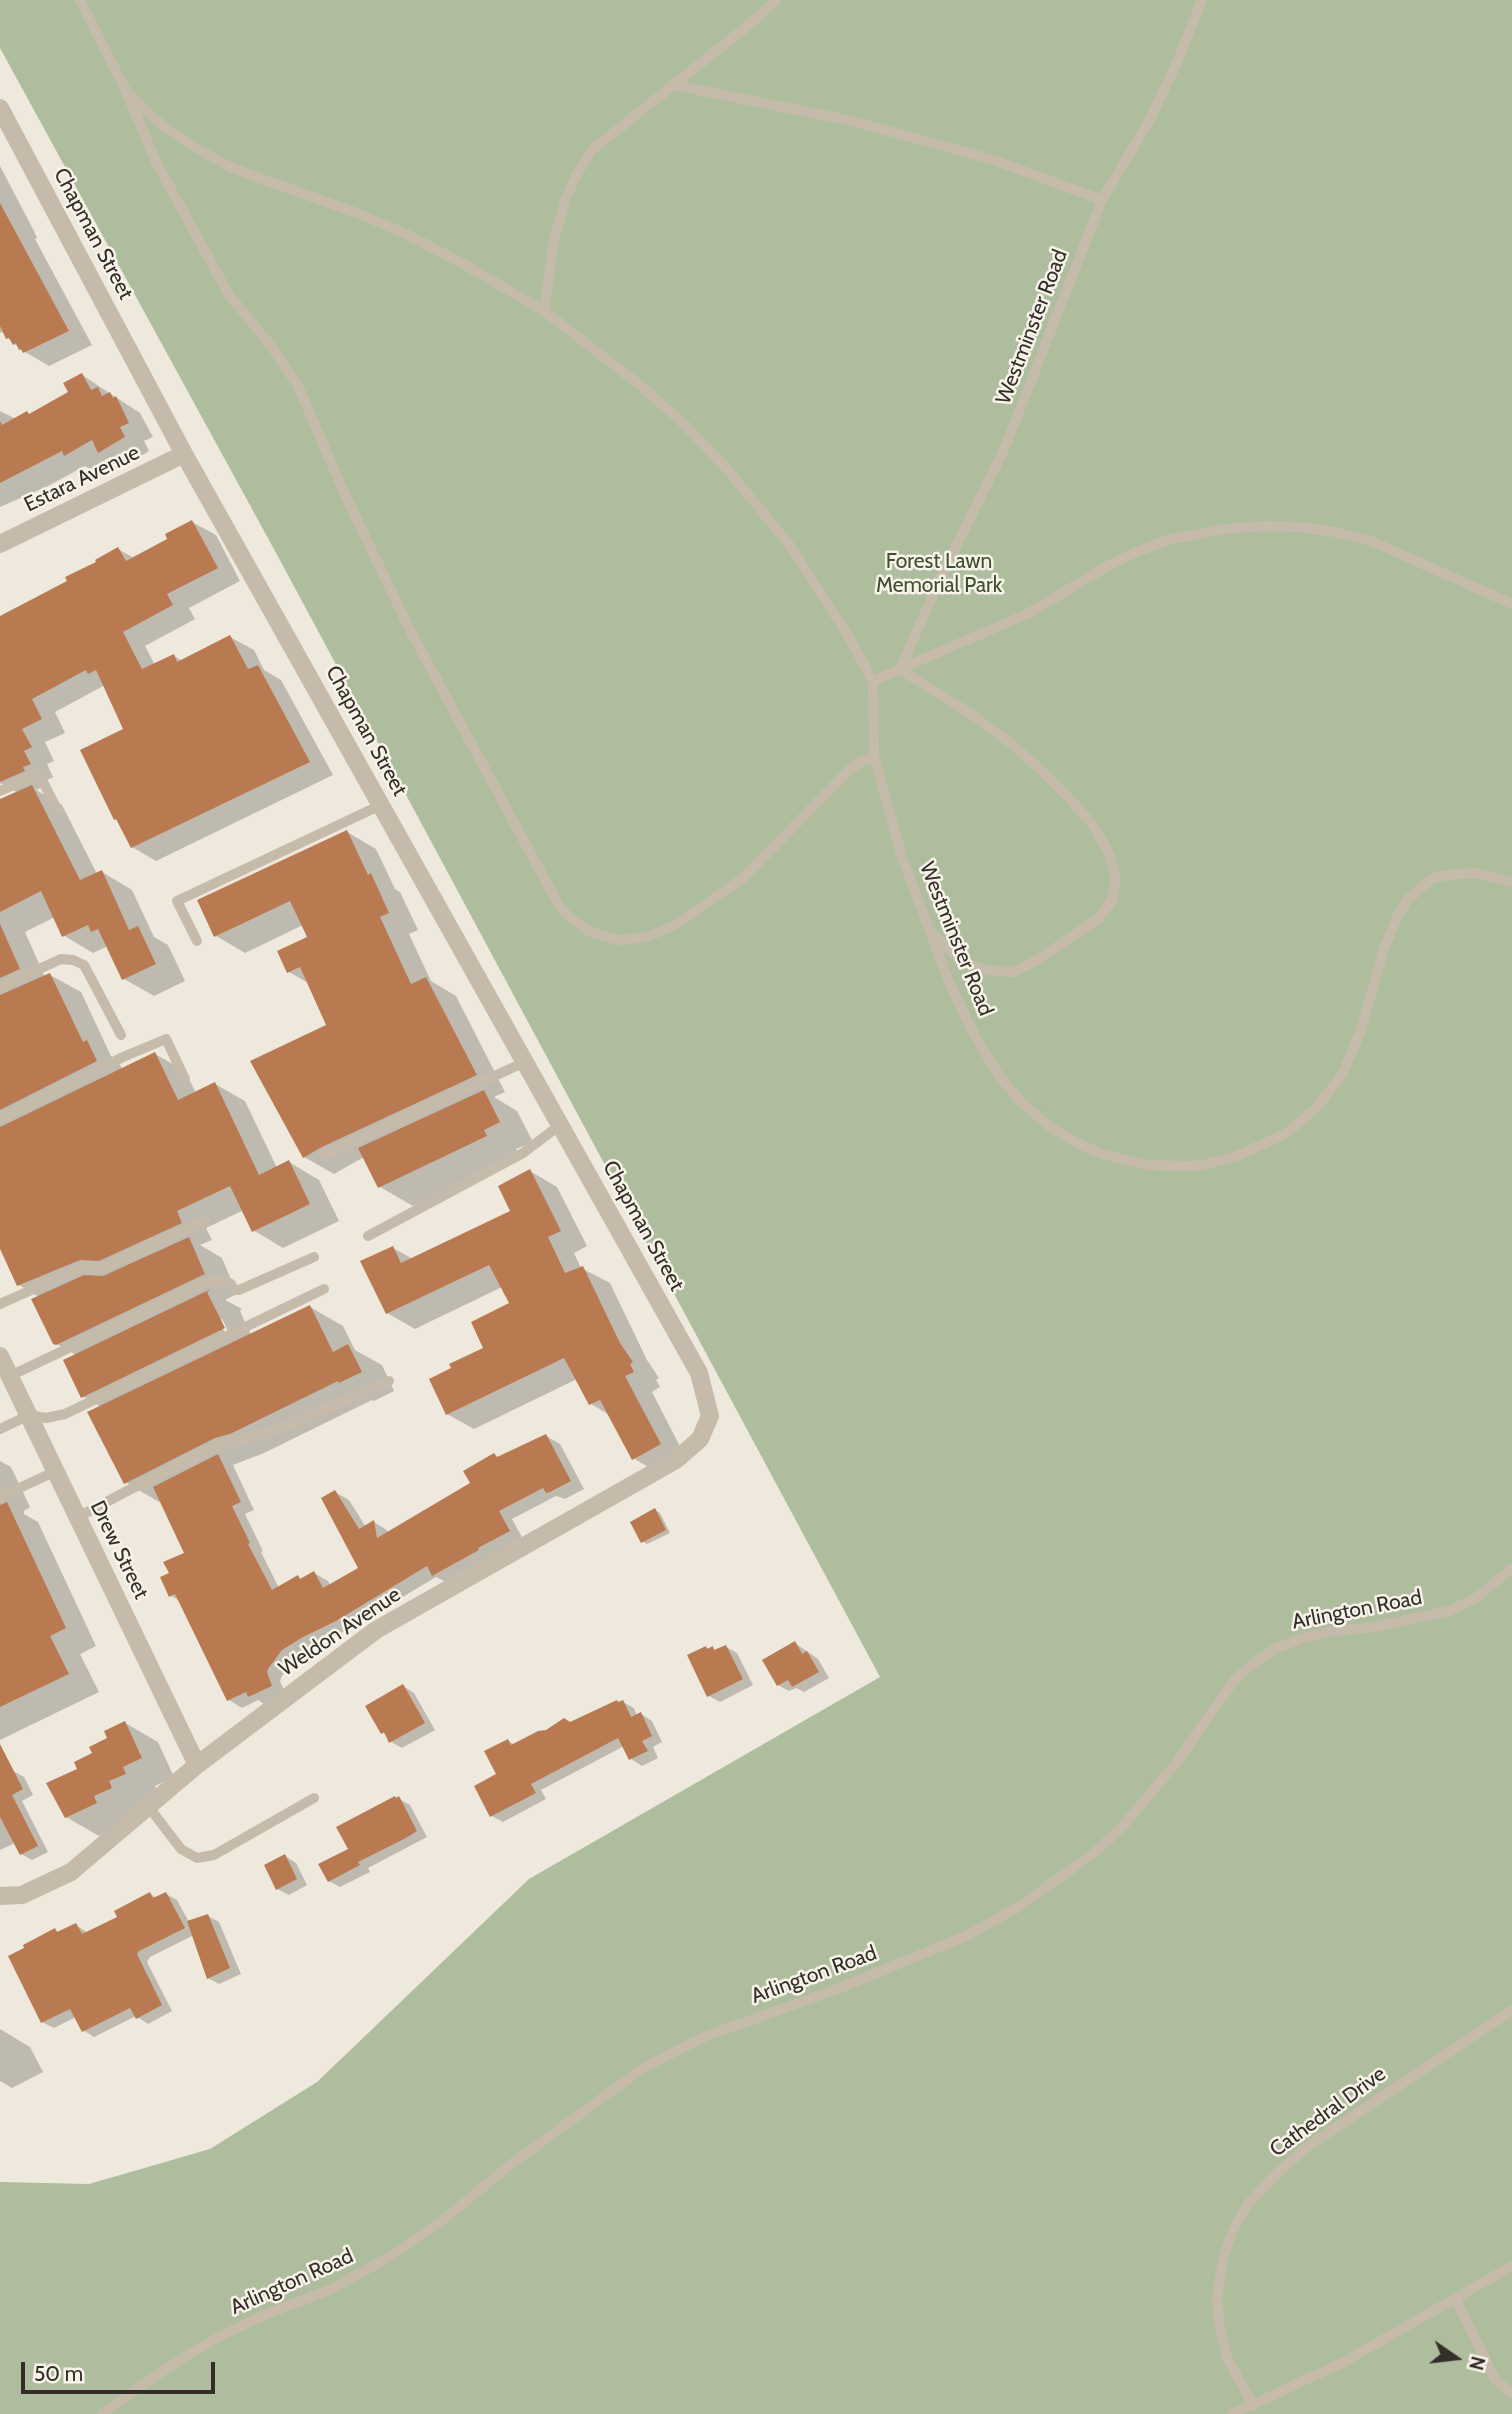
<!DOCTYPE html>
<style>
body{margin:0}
#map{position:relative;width:1512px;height:2414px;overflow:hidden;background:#efe9dd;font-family:Cabin,sans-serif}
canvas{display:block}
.north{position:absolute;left:1421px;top:2323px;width:70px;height:70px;-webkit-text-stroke:5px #f7f3e9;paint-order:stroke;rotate:104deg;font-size:19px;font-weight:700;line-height:28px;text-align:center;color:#342e29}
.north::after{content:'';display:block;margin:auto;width:24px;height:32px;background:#342e29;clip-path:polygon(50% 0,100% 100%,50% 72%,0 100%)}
.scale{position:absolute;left:21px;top:2362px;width:194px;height:32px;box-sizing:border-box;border:4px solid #342e29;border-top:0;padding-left:9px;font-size:21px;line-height:24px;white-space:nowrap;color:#342e29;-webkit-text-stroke:5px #f7f3e9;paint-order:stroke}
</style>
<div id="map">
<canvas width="1512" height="2414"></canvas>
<div class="north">N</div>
<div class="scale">50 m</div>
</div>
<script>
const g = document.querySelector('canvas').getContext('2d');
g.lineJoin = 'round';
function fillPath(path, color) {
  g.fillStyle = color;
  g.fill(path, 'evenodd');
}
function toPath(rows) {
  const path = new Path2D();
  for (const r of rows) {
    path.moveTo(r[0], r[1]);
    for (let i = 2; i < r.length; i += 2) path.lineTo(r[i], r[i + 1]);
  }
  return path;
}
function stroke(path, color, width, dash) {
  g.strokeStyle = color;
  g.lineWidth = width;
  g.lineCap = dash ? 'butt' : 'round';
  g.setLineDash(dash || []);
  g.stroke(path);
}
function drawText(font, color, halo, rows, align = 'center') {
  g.font = font + ' Cabin,sans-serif';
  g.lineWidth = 5;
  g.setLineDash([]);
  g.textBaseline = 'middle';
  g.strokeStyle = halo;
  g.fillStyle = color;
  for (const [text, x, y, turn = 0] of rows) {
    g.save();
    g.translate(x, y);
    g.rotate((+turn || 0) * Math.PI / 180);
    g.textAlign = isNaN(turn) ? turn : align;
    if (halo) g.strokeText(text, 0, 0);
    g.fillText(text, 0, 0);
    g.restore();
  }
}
fillPath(toPath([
 [0,0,1512,0,1512,2414,0,2414,0,2182,89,2184,210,2149,317,2082,529,1879,880,1677,275,551,0,48]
]), '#aebd9e');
fillPath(toPath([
 [0,166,34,231,37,238,35,239,92,345,49,366,20,349,8,338,5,331,0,333],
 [82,375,140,413,153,437,144,441,149,451,124,466,110,457,90,469,85,466,48,486,0,507,0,411,16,419,27,413,31,415,70,393],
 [192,522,216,535,240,581,189,608,195,619,145,646,155,665,174,656,183,661,230,637,254,650,264,670,281,680,333,775,156,861,132,847,125,730,105,685,55,712,65,733,45,742,54,761,47,764,53,777,46,781,48,785,36,790,62,805,97,874,102,872,132,890,154,937,168,945,185,981,154,996,124,979,108,946,93,953,63,935,55,917,25,932,45,977,50,975,81,992,111,1056,117,1060,122,1068,155,1054,185,1071,196,1093,215,1084,245,1101,277,1168,289,1162,319,1180,339,1221,283,1248,253,1230,244,1210,206,1228,212,1240,200,1245,222,1258,237,1294,225,1300,242,1309,240,1311,251,1335,310,1307,343,1326,355,1350,382,1365,394,1391,374,1401,372,1400,264,1453,233,1465,254,1510,245,1514,263,1551,261,1552,279,1588,298,1577,302,1580,314,1573,328,1581,331,1586,360,1568,335,1492,349,1500,366,1527,374,1522,387,1530,388,1534,472,1484,494,1455,499,1458,546,1436,560,1444,584,1489,565,1499,556,1496,512,1519,523,1539,448,1583,436,1577,351,1628,317,1645,296,1658,282,1676,280,1681,285,1693,264,1704,258,1700,242,1708,229,1700,181,1602,170,1595,171,1574,186,1553,161,1501,159,1502,125,1482,101,1407,82,1396,76,1355,57,1344,39,1297,19,1285,0,1245,0,800,18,793,0,783,0,618,70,581,118,549,134,558,170,539],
 [218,1319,222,1319,230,1335,227,1337],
 [347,832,376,849,395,889,400,892,418,930,409,934,431,981,456,996,505,1092,494,1097,517,1111,533,1142,516,1149,519,1155,413,1206,380,1187,364,1157,334,1174,304,1157,328,1026,310,984,289,972,310,938,303,925,245,953,216,936],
 [530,1171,557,1187,587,1246,574,1253,581,1268,610,1283,647,1360,659,1378,656,1380,660,1387,652,1392,687,1460,660,1474,633,1458,611,1416,591,1404,577,1379,474,1429,447,1414,511,1304,502,1287,415,1329,387,1313,393,1248,413,1259,512,1212],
 [0,1461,11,1467,30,1507,24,1511,24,1514,38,1522,96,1646,80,1654,99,1692,0,1740],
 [655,1510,660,1513,670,1533,647,1544,642,1541],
 [795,1643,818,1659,829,1678,804,1692,796,1688,789,1691,778,1685],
 [726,1647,737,1653,753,1685,720,1702,709,1696,706,1648,717,1651],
 [403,1686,414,1693,435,1730,402,1748,391,1742,387,1736,382,1732],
 [623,1702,634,1708,637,1716,641,1714,652,1721,662,1742,653,1747,658,1758,642,1766,631,1759,624,1746,541,1790,546,1799,503,1822,492,1816,498,1775,508,1741,515,1745],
 [125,1723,158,1742,174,1777,155,1786,158,1793,141,1801,144,1807,99,1836,66,1817,79,1769],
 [13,1771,24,1777,33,1795,22,1801,48,1852,32,1860,21,1854,15,1843,0,1850,0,1777],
 [399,1799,410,1805,427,1837,368,1868,370,1872,340,1887,329,1881,350,1849],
 [285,1856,296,1863,307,1885,289,1895,277,1889],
 [150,1894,157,1898,166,1894,177,1900,189,1922,208,1916,219,1922,241,1974,219,1984,208,1978,194,1935,150,1957,147,1962,172,2011,148,2024,136,2016,94,2037,83,2030,76,2017,54,2028,42,2022,55,1930,60,1933,76,1925,88,1933,119,1917],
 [0,2029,30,2047,43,2072,12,2088,0,2081]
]), '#0003');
fillPath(toPath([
 [0,203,69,331,23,353,21,349,19,350,16,343,13,345,9,338,6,339,0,326],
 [82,373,91,390,98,387,102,396,110,392,113,398,116,396,129,423,120,427,125,437,98,453,92,440,64,456,62,451,0,483,0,421,2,425,27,411,29,414,68,392,63,383],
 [192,520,218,568,167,594,173,605,123,632,142,669,174,654,177,662,230,635,248,669,258,665,310,762,131,848,116,819,114,820,80,750,123,729,96,670,88,674,86,670,32,699,42,719,22,729,32,747,24,751,31,764,23,767,25,771,0,782,0,616,67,581,65,577,96,562,95,560,118,547,126,561,167,539,165,534],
 [32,785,80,880,102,870,129,930,138,926,156,964,122,980,98,929,91,932,88,925,62,937,41,891,0,912,0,799],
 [347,830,368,875,371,873,389,913,380,917,411,984,426,977,477,1075,322,1147,303,1158,250,1061,326,1025,300,967,287,973,277,951,307,937,290,901,214,937,197,900],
 [0,924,20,969,0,978],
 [50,973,83,1042,87,1040,97,1061,0,1110,0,995],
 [155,1052,178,1100,215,1082,259,1175,289,1160,310,1204,252,1232,230,1186,177,1211,182,1223,99,1261,80,1260,17,1286,0,1249,0,1127],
 [484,1090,500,1122,484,1130,487,1136,378,1188,358,1148],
 [530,1169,561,1231,548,1237,565,1273,583,1266,620,1343,633,1362,630,1364,634,1372,625,1376,661,1444,632,1460,600,1400,589,1405,564,1358,446,1415,429,1379,451,1368,449,1364,483,1348,471,1322,509,1303,489,1265,386,1314,360,1261,393,1246,401,1263,510,1211,498,1186],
 [189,1237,205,1274,56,1345,53,1344,31,1299,84,1275,103,1276],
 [211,1289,207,1292,225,1328,81,1398,63,1360],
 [310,1305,333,1352,348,1344,362,1372,339,1383,338,1381,230,1434,215,1438,124,1484,87,1412],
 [546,1434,571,1481,550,1492,546,1493,543,1488,499,1511,510,1531,478,1548,479,1550,432,1576,427,1566,336,1621,303,1637,282,1650,268,1669,267,1672,272,1686,248,1697,246,1692,227,1701,175,1594,169,1597,160,1577,169,1573,163,1562,184,1553,153,1487,218,1454,241,1502,232,1506,250,1543,248,1544,272,1590,298,1575,300,1579,314,1571,323,1588,358,1568,321,1498,335,1490,359,1529,374,1520,377,1538,470,1483,463,1471,494,1453,497,1457],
 [7,1502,66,1628,50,1636,69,1674,0,1707,0,1505],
 [655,1508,666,1530,641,1543,630,1522],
 [795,1641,802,1654,807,1651,819,1672,792,1687,788,1680,777,1686,762,1660],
 [726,1645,743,1679,707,1697,687,1655,706,1646,707,1649,713,1646,714,1650],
 [403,1684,425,1723,389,1743,384,1732,381,1734,365,1706],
 [617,1700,618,1702,623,1700,631,1717,641,1712,652,1736,642,1741,648,1751,629,1760,618,1738,531,1784,536,1793,490,1817,474,1786,496,1774,484,1751,508,1739,511,1745,538,1731,546,1730,564,1718,570,1722],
 [125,1721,142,1758,123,1767,126,1774,109,1781,112,1788,94,1796,97,1803,65,1818,46,1783,77,1769,74,1762,92,1753,89,1747,107,1738,104,1731],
 [0,1744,23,1789,12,1795,38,1846,20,1855,0,1817],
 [395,1796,396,1798,399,1796,417,1831,406,1838,358,1862,360,1865,328,1882,318,1864,348,1849,336,1827],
 [285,1854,297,1879,276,1890,264,1865],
 [150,1892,153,1898,166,1892,185,1928,139,1951,137,1954,162,2005,136,2019,130,2008,82,2032,70,2009,41,2023,8,1956,24,1948,23,1945,55,1928,57,1932,76,1923,82,1934,117,1917,114,1911],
 [208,1914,230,1968,207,1979,187,1921]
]), '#b97a51');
stroke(toPath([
 [80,0,125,89,156,162,229,295,272,347,298,386,346,497,411,632,557,902,567,915,590,932,619,940,646,937,675,925,742,879,852,767,874,756],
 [674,85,852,121,925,141,994,160,1102,200],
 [125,89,146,111,163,126,196,148,232,168,357,213,404,233,460,262,544,311,640,385,683,423,727,469,788,543,846,632,873,681,874,756,902,857,951,987,976,1038,1000,1077,1022,1103,1049,1126,1079,1144,1102,1154,1146,1165,1187,1166,1204,1165,1237,1156,1287,1133,1318,1106,1343,1073,1361,1030,1384,949,1397,917,1408,899,1433,878,1447,875,1475,873,1512,882],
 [544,311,554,240,566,198,578,172,592,150,756,19,776,0],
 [900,669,943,573,1006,445,1102,200,1148,123,1175,67,1202,0],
 [900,669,972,715,1008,741,1039,768,1070,799,1092,824,1109,853,1116,879,1112,900,1098,919,1039,959,1014,972,985,970,971,965,954,954,933,934],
 [873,681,1029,613,1111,564,1139,551,1167,540,1224,529,1262,526,1299,527,1335,532,1371,541,1512,604],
 [0,791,36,775,42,780,57,809],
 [197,941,177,901,381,805],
 [0,987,61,959,73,960,84,965,121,1035],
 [0,1119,123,1057,166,1039,185,1079],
 [325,1154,525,1062],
 [368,1236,523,1153,560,1125],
 [0,1304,83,1267,100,1269,205,1221],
 [10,1376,207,1282,224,1280,231,1284,234,1289,239,1290,314,1257],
 [0,1429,29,1415,46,1418,65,1414,324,1289],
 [0,1497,56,1471],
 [78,1517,129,1490,219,1445,274,1431,389,1381],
 [148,1806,181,1849,197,1858,214,1855,314,1798],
 [1455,2298,1495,2379,1512,2394],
 [1253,2405,1227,2358,1219,2323,1217,2297,1224,2255,1234,2228,1248,2204,1275,2175,1308,2146,1512,2010],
 [102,2414,167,2368,213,2340,262,2316,334,2288,392,2255,443,2220,510,2165,643,2068,706,2036,832,1991,964,1937,1017,1908,1094,1853,1122,1827,1177,1762,1235,1679,1253,1664,1276,1648,1300,1639,1333,1631,1375,1627,1449,1611,1476,1598,1512,1568],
 [1232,2414,1344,2362,1512,2266]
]), '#c6bbaa', 10);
stroke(toPath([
 [0,108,184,454,699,1373,710,1416,700,1439,676,1460,376,1630,197,1765,71,1872,22,1895,0,1896],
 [0,544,184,454],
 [0,1356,197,1765]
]), '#c6bbaa', 18);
drawText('21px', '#342e29', '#f7f3e9', [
 ["Chapman Street",93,234,62],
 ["Westminster Road",1032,327,-69],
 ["Estara Avenue",82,479,-26],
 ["Chapman Street",366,731,61],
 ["Westminster Road",956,939,68],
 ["Chapman Street",643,1226,61],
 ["Drew Street",119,1550,64],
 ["Arlington Road",1357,1610,-11],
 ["Weldon Avenue",340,1632,-34],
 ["Arlington Road",814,1975,-20],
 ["Cathedral Drive",1328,2112,-36],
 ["Arlington Road",292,2282,-24]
]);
drawText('21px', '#3f502f', '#f7f3e9', [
 ["Forest Lawn",939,562],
 ["Memorial Park",939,586]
]);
</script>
